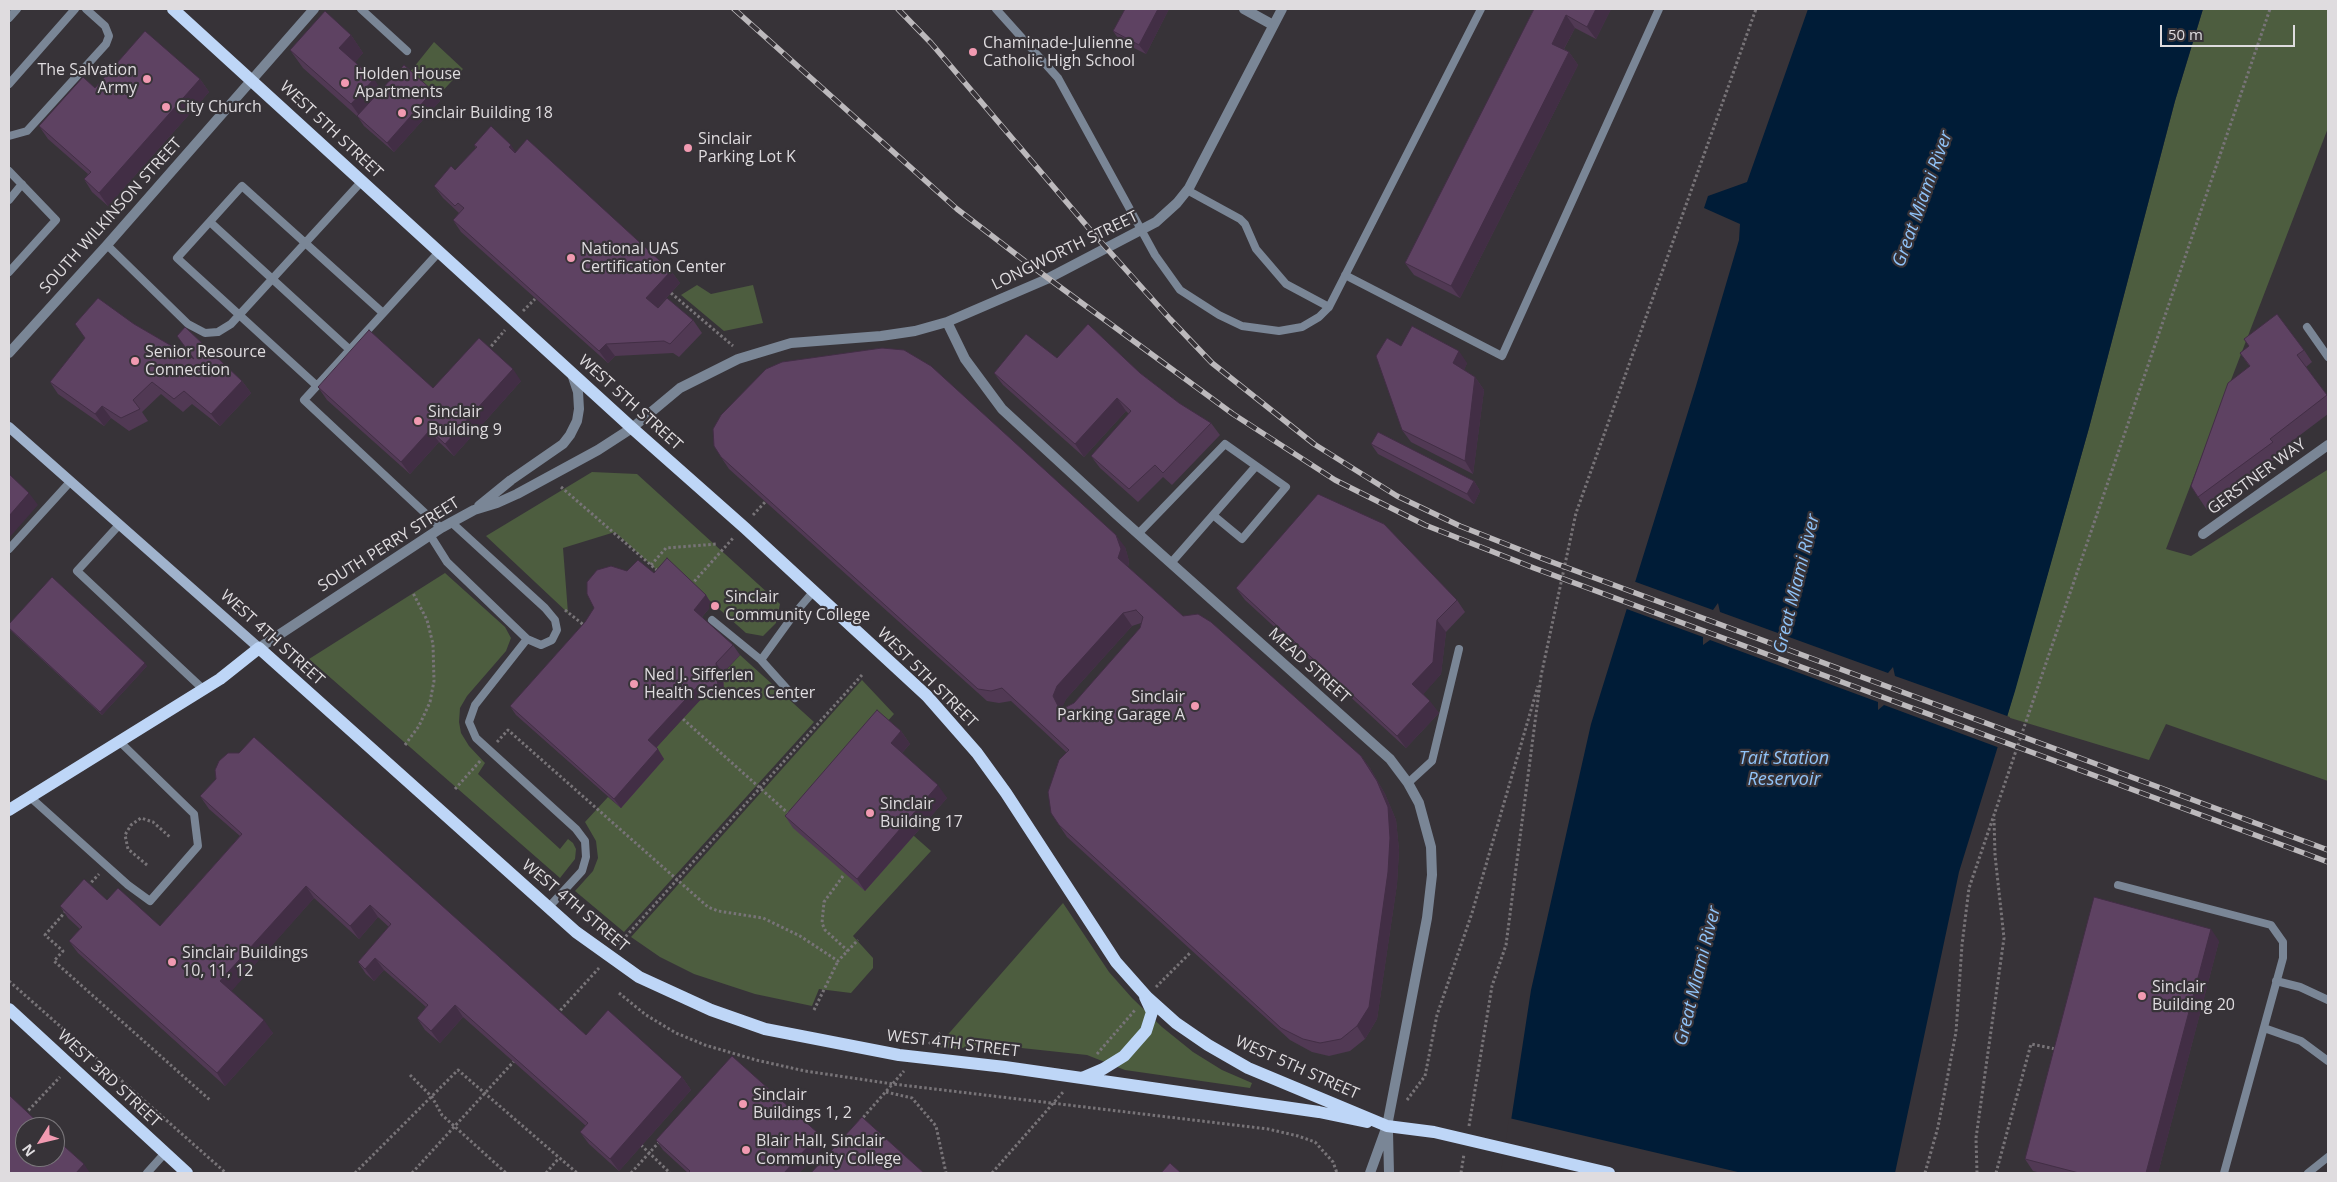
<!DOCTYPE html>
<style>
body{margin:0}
#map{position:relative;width:2337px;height:1182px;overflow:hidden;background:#373338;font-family:"Open Sans",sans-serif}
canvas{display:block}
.frame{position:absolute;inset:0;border:10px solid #dfdcdf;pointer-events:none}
.north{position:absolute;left:15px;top:1117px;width:50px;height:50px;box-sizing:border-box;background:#373338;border:1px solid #7a777b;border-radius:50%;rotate:234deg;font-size:14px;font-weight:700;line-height:20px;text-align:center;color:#dfdcdf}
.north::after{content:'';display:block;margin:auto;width:18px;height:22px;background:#f19ab1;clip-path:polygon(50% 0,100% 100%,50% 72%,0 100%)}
.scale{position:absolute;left:2160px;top:25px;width:135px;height:22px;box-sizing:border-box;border:2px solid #dfdcdf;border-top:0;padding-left:6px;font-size:15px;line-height:18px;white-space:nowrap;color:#dfdcdf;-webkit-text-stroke:4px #373338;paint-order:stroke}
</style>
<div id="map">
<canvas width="2337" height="1182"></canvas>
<div class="frame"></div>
<div class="north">N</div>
<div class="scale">50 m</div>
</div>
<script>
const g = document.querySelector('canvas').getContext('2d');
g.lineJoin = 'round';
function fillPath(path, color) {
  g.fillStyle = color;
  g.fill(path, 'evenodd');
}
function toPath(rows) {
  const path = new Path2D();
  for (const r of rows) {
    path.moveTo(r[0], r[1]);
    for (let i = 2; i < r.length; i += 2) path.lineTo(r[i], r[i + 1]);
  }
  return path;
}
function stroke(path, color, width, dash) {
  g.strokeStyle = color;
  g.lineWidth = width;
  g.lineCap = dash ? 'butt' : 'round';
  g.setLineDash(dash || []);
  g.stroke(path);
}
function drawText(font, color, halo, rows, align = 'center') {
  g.font = font + ' "Open Sans",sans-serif';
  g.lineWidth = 4.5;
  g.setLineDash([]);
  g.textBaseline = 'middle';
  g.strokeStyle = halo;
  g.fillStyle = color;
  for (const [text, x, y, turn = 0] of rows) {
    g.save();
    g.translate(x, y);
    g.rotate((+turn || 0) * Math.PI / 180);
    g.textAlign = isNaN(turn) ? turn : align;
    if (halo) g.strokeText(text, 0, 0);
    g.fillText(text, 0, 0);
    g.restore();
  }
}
fillPath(toPath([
 [2203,9,2328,9,2328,128,2166,549,2191,556,2327,470,2328,471,2328,781,2166,724,2149,760,2007,717,2089,428,2175,101],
 [434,42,463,69,436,98,410,72],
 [697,285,711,294,753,285,763,323,724,331,681,295],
 [592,472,637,474,780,604,776,623,763,636,746,633,673,568,661,574,615,532,563,548,568,613,486,536],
 [445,573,505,627,511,638,506,651,467,696,460,708,459,722,461,733,469,746,485,763,478,774,560,849,568,839,573,843,576,849,575,859,560,878,309,659],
 [740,655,814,722,624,932,575,891,593,871,598,858,596,841,585,822,608,797,621,808,655,749],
 [862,680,894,714,886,723,914,836,931,851,853,936,873,958,873,968,851,993,819,989,812,1006,755,994,694,974,660,957,631,937],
 [1063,903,1109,972,1132,998,1162,1027,1193,1052,1222,1070,1252,1083,1250,1088,1125,1070,1087,1055,984,1044,956,1049,937,1047]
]), '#4d5d3f');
fillPath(toPath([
 [1808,9,2203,9,2175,101,2089,428,2015,691,1959,872,1895,1173,1503,1173,1531,990,1591,724,1696,386,1739,240,1740,224,1704,208,1708,196,1747,182]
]), '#001c37');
fillPath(toPath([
 [1633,581,1713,610,1718,603,1720,612,1888,673,1893,667,1895,676,2010,717,2000,748,1884,705,1878,710,1878,702,1710,640,1703,645,1703,637,1624,608],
 [1509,1118,1742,1173,1501,1173]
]), '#373338');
stroke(toPath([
 [671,293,733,346],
 [523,311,535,299],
 [488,350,505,330],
 [561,487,659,572],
 [753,515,766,501],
 [651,565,666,548,717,544],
 [691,585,734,537],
 [565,610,585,626],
 [683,719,789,814],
 [497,742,508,730,708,907,718,911,763,918,800,936,838,961,858,940],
 [405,745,419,726,430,702,434,681,433,644,427,620,413,593],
 [455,789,481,760],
 [147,865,128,849,125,835,131,825,141,818,153,822,171,838],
 [843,876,824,902,822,923,825,930,848,951],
 [88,886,99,874],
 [66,911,45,935,63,951,54,961,211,1101],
 [619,944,862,675],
 [9,981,226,1173],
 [1156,987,1191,952],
 [619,993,646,1015,676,1033,705,1045,756,1060,805,1071,893,1084,1268,1129,1298,1136,1315,1142,1333,1162,1337,1173],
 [814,1010,838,961],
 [557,1014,599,968],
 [929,1044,940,1033],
 [1097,1054,1135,1010],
 [410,1075,432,1097,442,1115,506,1173],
 [886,1092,912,1098,936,1126,946,1173],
 [1407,1100,1425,1076,1437,1015,1472,913,1538,686],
 [25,1114,60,1077],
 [860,1121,904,1071],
 [1469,1126,1492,986,1506,945,1541,676,1576,513,1756,9],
 [641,1145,670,1173],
 [355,1173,458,1070,577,1173],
 [412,1173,516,1059],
 [546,1173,559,1158],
 [631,1173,661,1140],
 [992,1173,1064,1091],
 [1461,1173,1464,1154],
 [1925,1173,1938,1127,1956,1032,1962,945,1969,888,2270,9],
 [1977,1173,1976,1138,2004,938,1995,855,1994,819],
 [1996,1173,2031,1044,2056,1049]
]), '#787478', 3, [2.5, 2.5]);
stroke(toPath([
 [361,9,407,51],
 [996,9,1058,78,1155,255,1180,290,1219,315,1242,326,1279,331,1302,327,1319,317,1329,307,1481,9],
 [9,18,17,9],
 [9,84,75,9],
 [9,136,27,131,106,44,109,36,105,26,86,9],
 [9,171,56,220,9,272],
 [1187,190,1240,219,1245,224,1256,249,1286,284,1329,307],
 [9,200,22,184],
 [210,222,350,350],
 [107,245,188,324,205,333,218,332,231,324,362,181],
 [439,252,304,400,441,528],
 [1345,275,1502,356,1659,9],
 [2307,327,2328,357],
 [317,386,177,258,242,186,383,313],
 [451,522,545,608,555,620,557,630,552,640,541,645,527,639],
 [119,525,77,571,203,689],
 [1138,534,1225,444,1286,487,1242,539,1213,515],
 [430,535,447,562,527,639,475,705,469,722,476,738,576,829,585,841,586,857,582,871,548,908],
 [9,549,70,482],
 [1171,563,1256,466],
 [712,620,761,660],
 [795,698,761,660,795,613,813,592],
 [1408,783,1432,761,1459,649],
 [30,797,128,885,150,901,198,846,194,814,119,741],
 [2118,885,2271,925,2283,942,2283,958,2224,1173],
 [2276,981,2300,987,2328,1000],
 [2264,1028,2301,1041,2328,1061],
 [147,1173,165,1153],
 [2308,1173,2328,1157]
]), '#7a8696', 8);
stroke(toPath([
 [1244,9,1273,25]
]), '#7a8696', 10);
stroke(toPath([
 [947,322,965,359,1002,409,1116,514,1390,759,1408,783,1419,803,1431,847,1432,875,1427,918,1387,1126,1370,1173],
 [9,353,107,245,314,9],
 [479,506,511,480,563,444,570,435,577,421,579,409,578,392,572,374],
 [2203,534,2328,445],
 [259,648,441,528,474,510,497,503,517,494,598,450,632,428,680,388,738,359,791,343,881,336,915,331,947,322,1047,279,1156,222,1177,203,1189,188,1282,9],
 [1388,1132,1389,1173]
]), '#7a8696', 10);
stroke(toPath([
 [9,427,259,648]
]), '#a0b3cd', 10);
stroke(toPath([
 [173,9,632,428,745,528,927,696,977,753,1006,793,1116,962,1147,997,1176,1023,1208,1045,1248,1068,1387,1126,1434,1132,1609,1173],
 [9,810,220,679,259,648,576,932,639,977,711,1010,765,1029,899,1055,1005,1067,1319,1112,1367,1122],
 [9,1009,187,1173],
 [1082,1078,1103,1069,1124,1056,1146,1031,1152,1012,1145,997]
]), '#bed6f7', 12);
const rail = toPath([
 [734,9,957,209,1026,262,1233,414,1335,480,1425,525,1534,568,2328,862],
 [898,9,931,43,1092,232,1170,319,1212,363,1314,444,1397,496,1460,526,1541,558,2328,850]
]);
stroke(rail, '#bcb9bc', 5.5);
stroke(rail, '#373338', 4, [11]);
fillPath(toPath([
 [1125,9,1169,9,1146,54,1120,41,1113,31],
 [1534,9,1611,9,1596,39,1575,28,1564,49,1569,52,1578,65,1460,298,1414,275,1405,263],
 [351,35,363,53,355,62,382,90,433,91,440,101,394,152,364,126,358,117,303,68,290,50],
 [200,79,209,92,108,206,92,192,84,179,88,174,48,139,39,126,95,88],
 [474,145,516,152,671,271,680,283,658,307,693,320,702,333,679,357,673,353,615,356,608,363,461,232,453,220,459,213,443,198,434,186,455,170,476,148],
 [134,324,194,359,242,381,251,393,220,426,192,404,183,412,161,394,142,412,148,421,129,431,111,418,104,426,58,394,50,382],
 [1401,346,1467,363,1464,370,1475,377,1484,390,1473,474,1411,442,1402,430],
 [2304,350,2312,362,2306,367,2328,397,2328,414,2279,451,2281,454,2207,510,2191,486,2250,367,2240,353],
 [1057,358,1140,373,1179,403,1211,423,1220,435,1172,485,1163,477,1138,502,1100,468,1091,456,1129,414,1126,411,1084,457,1003,385,994,373],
 [521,381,454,456,439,442,410,474,327,400,318,387,433,388],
 [1371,444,1474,481,1480,491,1474,504,1378,454],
 [721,457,1125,547,1129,561,1128,567,1183,616,1361,756,1370,768,1385,794,1396,820,1399,850,1397,884,1377,1019,1365,1039,1350,1051,1329,1056,1312,1052,1290,1040,1067,837,1059,825,1066,752,1011,701,999,703,987,701,729,469],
 [1141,623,1140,628,1074,703,1064,708,1062,707,1066,699,1132,626],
 [654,573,706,595,712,605,702,617,733,645,740,655,723,673,724,696,704,696,678,723,656,748,664,759,621,808,516,715,510,706,585,622],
 [1236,588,1457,600,1465,612,1446,632,1441,674,1423,694,1439,713,1406,748,1245,600],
 [9,624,147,666,102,715,9,629],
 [901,731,910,744,902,753,947,798,865,891,793,828,785,816],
 [200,796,586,1035,682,1077,691,1090,619,1171,589,1144,580,1132,586,1126,463,1017,440,1043,425,1030,417,1018,426,1007,384,970,374,981,366,974,358,962,389,927,378,917,359,939,314,898,231,991,273,1033,225,1086,78,953,69,941,80,929,68,918,60,906,107,900,160,926,240,836,209,809],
 [2219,941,2158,1173,2041,1173,2033,1171,2025,1159],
 [819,1134,826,1144,799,1173,688,1173,663,1150,656,1140]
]), '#513954');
fillPath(toPath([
 [1158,9,1169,9,1146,54,1139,45],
 [1596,9,1611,9,1596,39,1587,27],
 [1566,15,1575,28,1560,56,1552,44],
 [351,35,363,53,352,66,339,48],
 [1569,52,1578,65,1460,298,1451,286],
 [200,79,209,92,108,206,99,193],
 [374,79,386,97,364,122,351,104],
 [433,91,440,101,394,152,387,143],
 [511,145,519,157,509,147],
 [671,271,680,283,655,310,646,298],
 [606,344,615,356,608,363,599,351],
 [1459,351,1467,363,1462,376,1453,363],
 [513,369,521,381,454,456,445,444],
 [1475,377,1484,390,1473,474,1465,461],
 [242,381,251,393,220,426,211,414],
 [1117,398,1126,411,1084,457,1075,444],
 [102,406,111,418,104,426,95,414],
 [430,430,439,442,410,474,401,462],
 [1474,481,1480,491,1474,504,1467,494],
 [29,493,38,505,9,538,9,516],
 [1116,535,1125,547,1129,561,1127,571,1118,558],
 [706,595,712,605,700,619,694,610],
 [1123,613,1132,626,1066,699,1062,708,1058,706,1053,696,1057,686],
 [1437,620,1446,632,1441,674,1421,697,1412,684],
 [145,663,147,666,102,715,100,712],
 [716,663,723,673,724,696,718,687],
 [697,687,704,696,655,749,648,740],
 [1430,701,1439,713,1406,748,1397,736],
 [901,731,910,744,899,756,891,743],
 [658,749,664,759,621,808,614,799],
 [1361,756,1370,768,1385,794,1396,820,1399,850,1397,884,1377,1019,1365,1039,1357,1026],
 [938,785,947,798,865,891,857,879],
 [306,886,314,898,229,994,220,981],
 [370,905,378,917,359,939,350,926],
 [2211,929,2219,941,2158,1173,2146,1173],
 [375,958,384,970,374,981,365,969],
 [455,1005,463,1017,440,1043,431,1031],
 [264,1020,273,1033,225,1086,217,1073],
 [682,1077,691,1090,619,1171,610,1159],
 [819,1134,826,1144,799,1173,784,1173],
 [84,1164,90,1173,76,1173]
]), '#422e45');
const building = toPath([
 [1125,9,1158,9,1139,45,1113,31,1125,9],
 [1534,9,1596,9,1587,27,1566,15,1552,44,1569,52,1451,286,1405,263,1534,9],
 [325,11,351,35,339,48,374,79,351,104,290,50,325,11],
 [145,31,200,79,99,193,84,179,91,172,39,126,83,77,95,88,145,31],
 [404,65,433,91,387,143,357,116,404,65],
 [491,126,511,145,509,147,515,153,527,139,671,271,646,298,658,308,667,298,693,320,670,344,664,341,606,344,599,351,453,220,464,208,458,203,455,206,434,186,451,166,455,170,477,147,474,145,491,126],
 [98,298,134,324,194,359,177,336,185,327,242,381,211,414,184,391,174,399,152,382,133,400,140,409,121,418,102,406,95,414,50,382,85,338,75,324,98,298],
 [2277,314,2304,350,2297,355,2327,395,2270,439,2273,442,2198,497,2191,486,2228,383,2250,366,2240,353,2249,346,2244,339,2277,314],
 [1088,324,1140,373,1179,403,1211,423,1163,473,1155,465,1129,489,1091,456,1131,411,1117,398,1075,444,994,373,1026,334,1057,358,1088,324],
 [1412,326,1459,351,1453,363,1475,377,1465,461,1402,430,1376,356,1387,338,1401,346,1412,326],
 [369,330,433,388,479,338,513,369,445,444,430,430,401,462,318,387,369,330],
 [882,348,904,350,931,366,1116,535,1121,549,1118,558,1183,616,1198,614,1211,622,1361,756,1377,781,1388,807,1390,838,1388,872,1369,1007,1357,1026,1341,1039,1320,1043,1303,1039,1281,1028,1059,825,1051,813,1048,792,1059,760,1069,750,1002,688,991,691,978,689,721,457,714,446,713,429,721,415,766,369,782,362,882,348],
 [1136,610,1143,617,1140,628,1074,703,1064,708,1058,706,1053,696,1057,686,1123,613,1136,610],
 [1378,432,1474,481,1467,494,1371,444,1378,432],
 [9,474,29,493,9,516,9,474],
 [1318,494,1384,524,1457,600,1437,620,1433,662,1412,684,1430,701,1397,736,1236,588,1318,494],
 [667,558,706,595,694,610,733,645,716,663,718,687,697,687,672,714,648,740,658,749,614,799,510,706,585,622,594,608,587,594,587,582,597,570,611,566,627,571,638,560,654,573,667,558],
 [52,577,145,663,100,712,9,628,9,624,52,577],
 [877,710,901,731,891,743,938,785,857,879,785,816,877,710],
 [254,737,586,1035,608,1010,682,1077,610,1159,580,1132,588,1123,455,1005,431,1031,417,1018,428,1005,375,958,365,969,358,962,391,924,370,905,350,926,306,886,220,981,264,1020,217,1073,69,941,82,927,60,906,84,879,107,900,118,888,160,926,242,834,200,796,216,779,215,770,219,761,228,753,239,753,254,737],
 [2094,897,2211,929,2146,1173,2079,1173,2025,1159,2094,897],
 [732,1056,819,1134,784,1173,688,1173,690,1171,656,1140,732,1056],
 [9,1095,43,1127,25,1127,25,1157,55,1157,55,1138,84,1164,76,1173,9,1173,9,1095],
 [862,1117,924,1173,811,1173,862,1117],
 [1170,1163,1181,1173,1161,1173,1170,1163]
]);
fillPath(building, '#5e4262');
stroke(building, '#422e45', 1);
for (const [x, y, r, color] of [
 [973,52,5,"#f19ab1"],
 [147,79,5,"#f19ab1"],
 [345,83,5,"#f19ab1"],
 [166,107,5,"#f19ab1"],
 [402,113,5,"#f19ab1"],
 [688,148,5,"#f19ab1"],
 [571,258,5,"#f19ab1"],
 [135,361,5,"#f19ab1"],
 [418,421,5,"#f19ab1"],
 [715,606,5,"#f19ab1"],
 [634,684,5,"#f19ab1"],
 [1195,706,5,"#f19ab1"],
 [870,813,5,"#f19ab1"],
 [172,962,5,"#f19ab1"],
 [2142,996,5,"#f19ab1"],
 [743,1104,5,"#f19ab1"],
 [746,1150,5,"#f19ab1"]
]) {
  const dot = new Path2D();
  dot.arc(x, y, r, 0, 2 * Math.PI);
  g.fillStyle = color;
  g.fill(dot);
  stroke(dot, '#373338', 2);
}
drawText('16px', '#dfdcdf', '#373338', [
 ["Chaminade-Julienne",983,43],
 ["Catholic High School",983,61],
 ["The Salvation",137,70,"right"],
 ["Army",137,88,"right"],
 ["Holden House",355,74],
 ["Apartments",355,92],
 ["City Church",176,107],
 ["Sinclair Building 18",412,113],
 ["Sinclair",698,139],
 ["Parking Lot K",698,157],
 ["National UAS",581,249],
 ["Certification Center",581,267],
 ["Senior Resource",145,352],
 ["Connection",145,370],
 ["Sinclair",428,412],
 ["Building 9",428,430],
 ["Sinclair",725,597],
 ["Community College",725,615],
 ["Ned J. Sifferlen",644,675],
 ["Health Sciences Center",644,693],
 ["Sinclair",1185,697,"right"],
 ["Parking Garage A",1185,715,"right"],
 ["Sinclair",880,804],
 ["Building 17",880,822],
 ["Sinclair Buildings",182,953],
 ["10, 11, 12",182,971],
 ["Sinclair",2152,987],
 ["Building 20",2152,1005],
 ["Sinclair",753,1095],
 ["Buildings 1, 2",753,1113],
 ["Blair Hall, Sinclair",756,1141],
 ["Community College",756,1159]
], 'left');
drawText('16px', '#dfdcdf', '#373338', [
 ["WEST 5TH STREET",331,130,43],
 ["SOUTH WILKINSON STREET",111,216,-48],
 ["LONGWORTH STREET",1065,251,-26],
 ["WEST 5TH STREET",630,403,42],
 ["GERSTNER WAY",2257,477,-36],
 ["SOUTH PERRY STREET",389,545,-32],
 ["WEST 4TH STREET",272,638,42],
 ["MEAD STREET",1309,666,42],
 ["WEST 5TH STREET",927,678,45],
 ["WEST 4TH STREET",575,906,40],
 ["WEST 4TH STREET",953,1044,7],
 ["WEST 5TH STREET",1297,1068,24],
 ["WEST 3RD STREET",109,1079,43]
]);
drawText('italic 18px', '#90c3f8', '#373338', [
 ["Great Miami River",1923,199,-70],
 ["Great Miami River",1797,584,-76],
 ["Tait Station",1784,759],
 ["Reservoir",1784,780],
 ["Great Miami River",1698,976,-76]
]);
</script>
